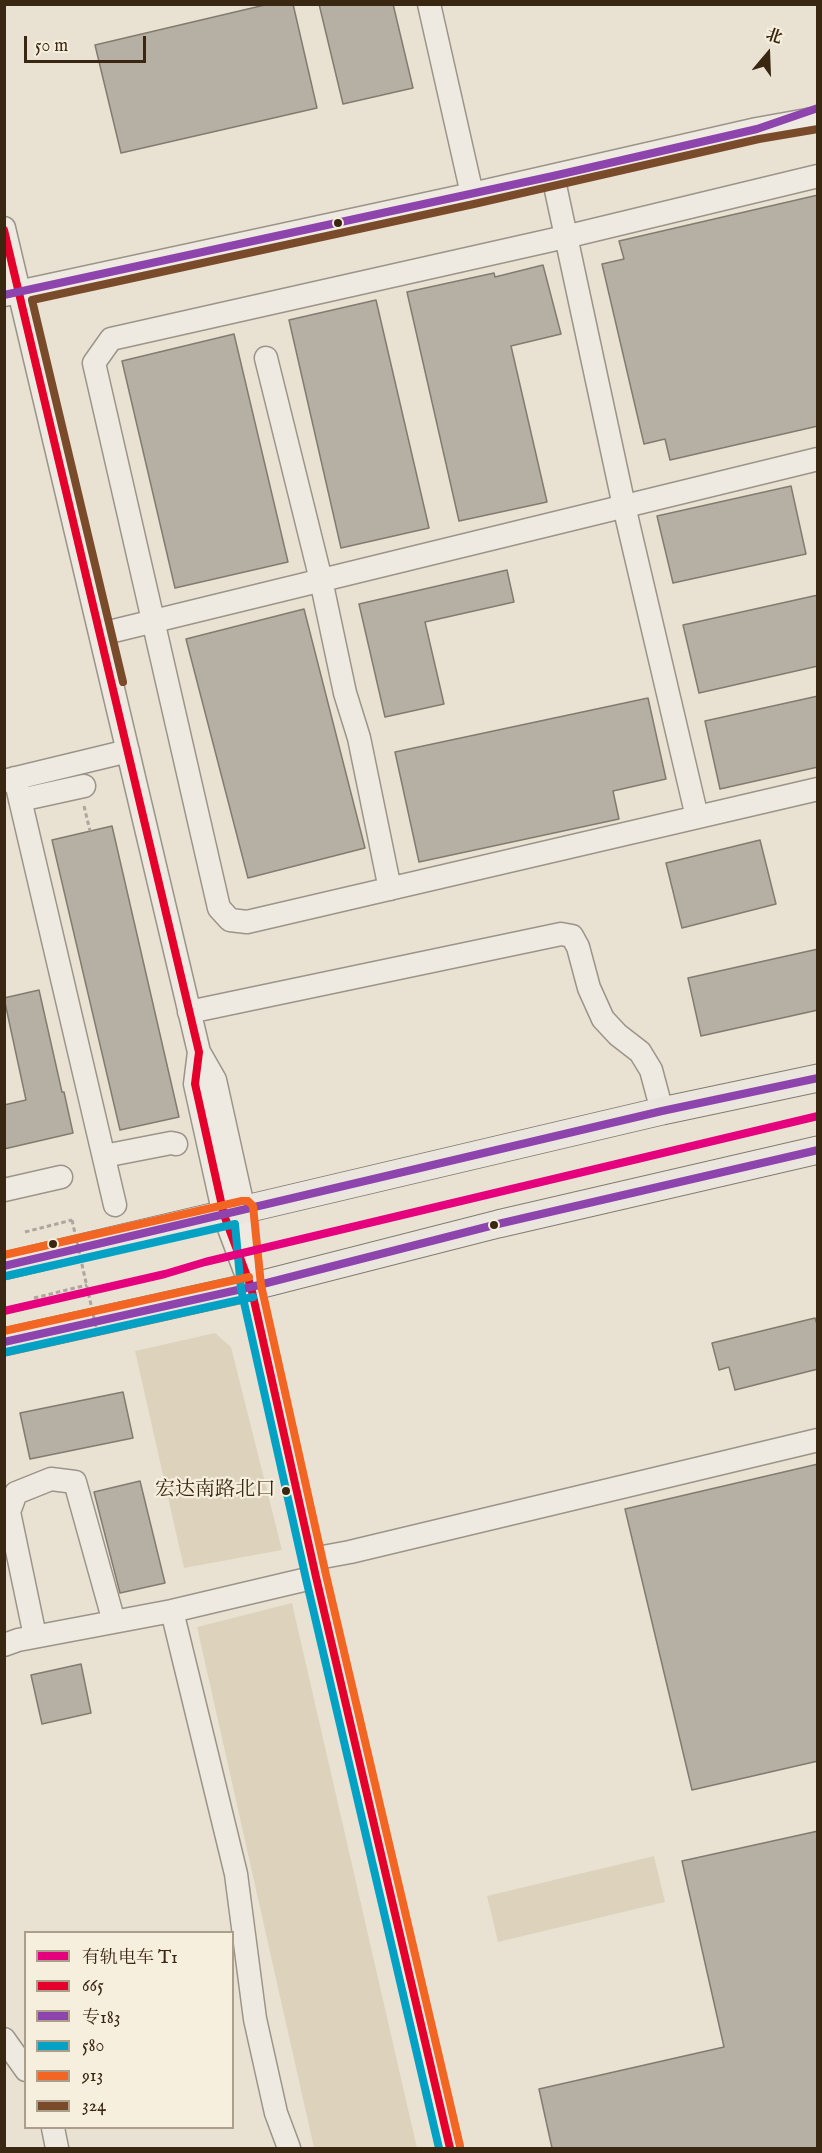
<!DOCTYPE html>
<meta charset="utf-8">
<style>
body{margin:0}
#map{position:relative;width:822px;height:2153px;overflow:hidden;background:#e9e2d3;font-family:"IM FELL English","Noto Serif SC",serif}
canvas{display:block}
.frame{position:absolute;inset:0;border:6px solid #3a2711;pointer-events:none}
.legend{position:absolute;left:24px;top:1931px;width:210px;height:198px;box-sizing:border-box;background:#f7efdd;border:2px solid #ab9f8b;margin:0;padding:8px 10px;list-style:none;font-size:18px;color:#3a2711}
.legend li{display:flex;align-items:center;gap:12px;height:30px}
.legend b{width:30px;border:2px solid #ab9f8b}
.north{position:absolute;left:738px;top:24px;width:60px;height:60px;-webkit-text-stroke:4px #f7efdd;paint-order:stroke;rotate:19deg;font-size:16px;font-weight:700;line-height:24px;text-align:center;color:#3a2711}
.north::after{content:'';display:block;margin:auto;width:21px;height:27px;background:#3a2711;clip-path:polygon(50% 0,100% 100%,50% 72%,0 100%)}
.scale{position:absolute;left:24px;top:36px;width:122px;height:27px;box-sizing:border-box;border:3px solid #3a2711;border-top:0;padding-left:8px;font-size:18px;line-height:21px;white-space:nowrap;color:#3a2711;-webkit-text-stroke:4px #f7efdd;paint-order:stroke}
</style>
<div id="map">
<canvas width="822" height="2153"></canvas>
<div class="frame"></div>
<ul class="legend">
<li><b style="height:8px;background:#e5007d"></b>有轨电车 T1</li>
<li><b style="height:8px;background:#e4002b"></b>665</li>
<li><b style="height:8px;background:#8e44ad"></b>专183</li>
<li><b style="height:8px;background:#03a2c5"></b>580</li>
<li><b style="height:8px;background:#f26522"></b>913</li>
<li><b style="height:8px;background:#7a4b2a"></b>324</li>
</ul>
<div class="north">北</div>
<div class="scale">50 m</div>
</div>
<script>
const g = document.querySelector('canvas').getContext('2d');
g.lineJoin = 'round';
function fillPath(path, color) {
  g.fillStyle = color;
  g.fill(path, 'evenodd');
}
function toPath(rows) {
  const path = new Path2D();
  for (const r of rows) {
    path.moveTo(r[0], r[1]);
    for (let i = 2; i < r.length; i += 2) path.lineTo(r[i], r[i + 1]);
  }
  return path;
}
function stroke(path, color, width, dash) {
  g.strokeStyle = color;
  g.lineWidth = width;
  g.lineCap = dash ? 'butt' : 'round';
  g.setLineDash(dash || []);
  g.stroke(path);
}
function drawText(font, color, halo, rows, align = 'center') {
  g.font = font + ' "IM FELL English","Noto Serif SC",serif';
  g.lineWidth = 4.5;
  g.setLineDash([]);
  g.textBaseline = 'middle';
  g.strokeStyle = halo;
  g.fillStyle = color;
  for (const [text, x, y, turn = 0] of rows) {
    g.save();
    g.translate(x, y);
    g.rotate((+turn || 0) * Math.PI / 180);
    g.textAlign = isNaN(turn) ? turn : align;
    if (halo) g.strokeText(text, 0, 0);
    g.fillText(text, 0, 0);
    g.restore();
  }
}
fillPath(toPath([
 [215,1333,231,1347,282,1550,184,1568,135,1351],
 [292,1603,417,2148,314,2148,197,1627],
 [654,1856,665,1902,498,1942,487,1896]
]), '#ddd3bd');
const building = toPath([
 [269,4,293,4,317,108,121,153,95,45,269,4],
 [319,4,393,4,413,88,343,104,319,4],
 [818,195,818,426,670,460,665,439,644,444,602,264,624,259,619,241,818,195],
 [543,265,561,334,511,346,547,502,459,521,407,292,494,273,495,277,543,265],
 [376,300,429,528,341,548,289,320,376,300],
 [234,334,288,562,175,588,122,361,234,334],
 [791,486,806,554,673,583,657,516,791,486],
 [507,570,514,602,425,622,444,704,385,717,359,604,507,570],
 [818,595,818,666,699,693,683,625,818,595],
 [304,609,365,848,248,878,186,639,304,609],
 [818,696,818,767,720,789,705,721,818,696],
 [648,698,666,779,613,791,619,819,419,862,395,752,648,698],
 [112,826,179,1117,120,1130,52,840,112,826],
 [760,840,776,904,682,928,666,863,760,840],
 [818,949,818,1010,701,1036,688,978,818,949],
 [39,990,62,1092,64,1092,73,1133,4,1149,4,1105,26,1100,4,998,39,990],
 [815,1318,818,1327,818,1369,735,1390,729,1367,719,1370,712,1343,815,1318],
 [123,1392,133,1438,30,1459,20,1413,123,1392],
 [818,1464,818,1761,692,1790,625,1509,818,1464],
 [140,1481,165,1583,120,1593,94,1492,140,1481],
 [81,1664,91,1713,42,1724,31,1675,81,1664],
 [818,1831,818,2148,552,2148,539,2089,724,2047,682,1861,818,1831]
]);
fillPath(building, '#b6b0a4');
stroke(building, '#827b6f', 1.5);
const minor = toPath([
 [429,4,472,194],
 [553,176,624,506,697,817],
 [818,176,565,237,111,339,94,363,219,908,230,920,247,922,818,789],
 [4,228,199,1052,215,1080,244,1211,248,1258],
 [4,295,472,194,757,129,818,118],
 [266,358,321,580,345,693,359,738,390,889],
 [101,634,818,459],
 [15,778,115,1205],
 [4,781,128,751],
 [20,800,84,786],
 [189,1012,561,934,572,936,578,947,589,988,603,1019,618,1035,640,1052,651,1070,662,1111],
 [199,1052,195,1084,224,1215,251,1287,316,1577,450,2148],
 [104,1156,171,1143,176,1144],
 [4,1190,61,1177],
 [312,1559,350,1552,818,1440],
 [172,1611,236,1874,255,2019,276,2113,289,2148],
 [35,1636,9,1512,16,1493,51,1479,75,1482,114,1622],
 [4,1645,18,1640,172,1611,316,1577],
 [4,2039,26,2070],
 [53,2128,57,2148]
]);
const major = toPath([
 [4,1266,662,1111,818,1078],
 [4,1342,251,1287,498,1224,818,1150]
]);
stroke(minor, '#9b9489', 25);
stroke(major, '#827b6f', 29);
stroke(toPath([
 [84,806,90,831],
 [25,1232,72,1220],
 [34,1298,87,1285]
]), '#aca69e', 3, [4.5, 3]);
stroke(minor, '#eeeae2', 22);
stroke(major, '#ebe6dd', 27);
stroke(toPath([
 [72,1220,98,1336]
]), '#aca69e', 3, [4.5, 3]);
stroke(toPath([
 [4,230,199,1052,195,1084,224,1215,251,1287,316,1577,450,2148]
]), '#e4002b', 8);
stroke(toPath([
 [4,295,553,176,757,129,818,108],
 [4,1266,662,1111,818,1078],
 [4,1342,251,1287,498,1224,818,1150]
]), '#8e44ad', 8);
stroke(toPath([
 [6,1276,235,1224,241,1289,306,1579,439,2148],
 [6,1352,253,1297]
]), '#03a2c5', 8);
stroke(toPath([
 [4,1255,242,1201,248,1201,253,1206,261,1285,326,1575,460,2146],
 [4,1331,249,1277]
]), '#f26522', 8);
stroke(toPath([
 [123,682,32,300,474,204,759,139,818,129]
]), '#7a4b2a', 8);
stroke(toPath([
 [4,1311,165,1274,205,1262,818,1116]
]), '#e5007d', 8);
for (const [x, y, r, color] of [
 [338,223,5,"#3a2711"],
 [494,1225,5,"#3a2711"],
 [53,1244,5,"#3a2711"],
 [286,1491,5,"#3a2711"]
]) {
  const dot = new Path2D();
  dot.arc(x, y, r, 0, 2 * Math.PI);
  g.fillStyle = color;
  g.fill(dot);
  stroke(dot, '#f7efdd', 2);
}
drawText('20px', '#3a2711', '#f7efdd', [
 ["宏达南路北口",275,1491]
], 'right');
</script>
